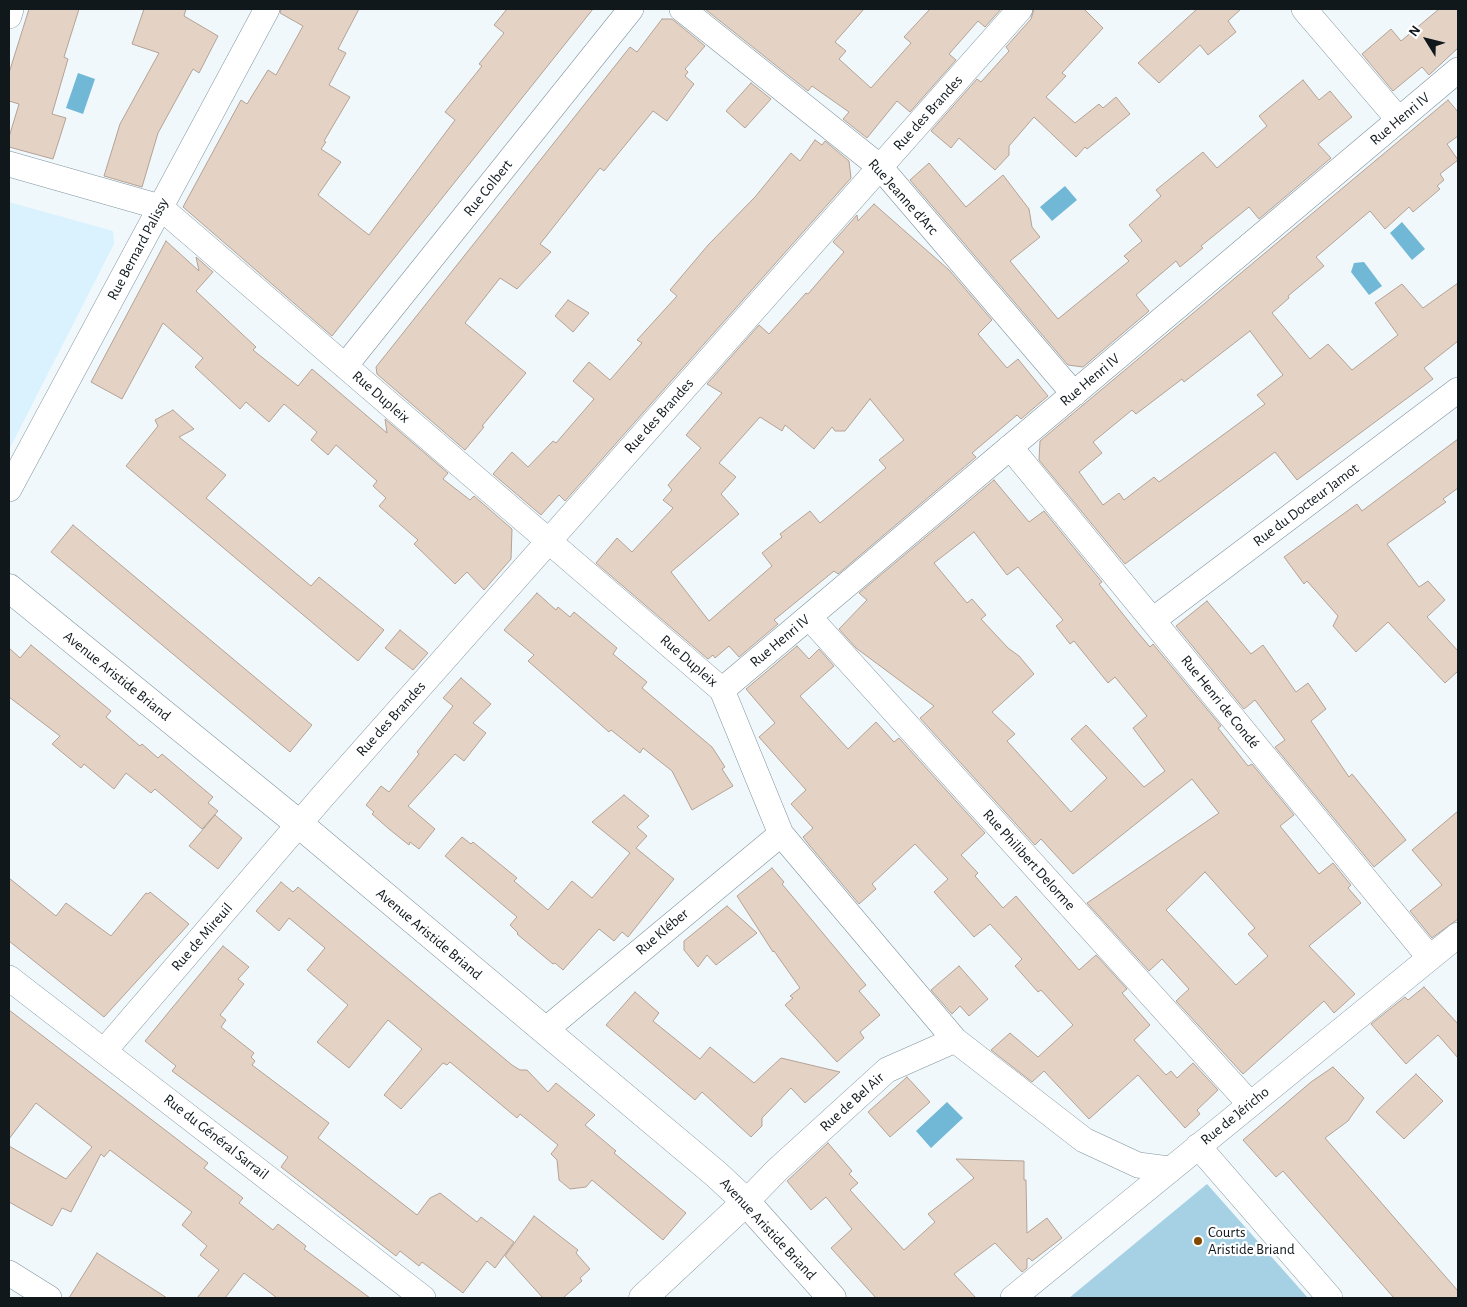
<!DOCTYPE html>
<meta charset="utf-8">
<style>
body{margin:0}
#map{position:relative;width:1467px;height:1307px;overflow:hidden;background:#f0f8fc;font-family:"Alegreya Sans",sans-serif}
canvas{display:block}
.frame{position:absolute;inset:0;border:10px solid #10181c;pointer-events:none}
.north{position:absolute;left:1402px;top:15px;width:50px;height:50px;-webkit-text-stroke:4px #fff;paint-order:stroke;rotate:306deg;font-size:14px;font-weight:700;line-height:20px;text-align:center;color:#10181c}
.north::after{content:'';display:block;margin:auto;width:18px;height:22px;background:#10181c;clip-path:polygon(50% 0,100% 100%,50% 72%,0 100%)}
</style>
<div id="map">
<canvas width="1467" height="1307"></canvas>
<div class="frame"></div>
<div class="north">N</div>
</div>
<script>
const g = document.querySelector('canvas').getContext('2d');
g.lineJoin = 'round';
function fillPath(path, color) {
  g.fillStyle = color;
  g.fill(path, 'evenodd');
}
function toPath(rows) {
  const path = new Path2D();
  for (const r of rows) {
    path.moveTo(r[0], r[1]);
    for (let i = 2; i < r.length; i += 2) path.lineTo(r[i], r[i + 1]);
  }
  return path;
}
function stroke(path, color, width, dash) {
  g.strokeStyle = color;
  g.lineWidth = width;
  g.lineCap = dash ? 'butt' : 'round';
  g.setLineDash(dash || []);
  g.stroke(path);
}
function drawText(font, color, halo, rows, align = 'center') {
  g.font = font + ' "Alegreya Sans",sans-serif';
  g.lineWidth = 4.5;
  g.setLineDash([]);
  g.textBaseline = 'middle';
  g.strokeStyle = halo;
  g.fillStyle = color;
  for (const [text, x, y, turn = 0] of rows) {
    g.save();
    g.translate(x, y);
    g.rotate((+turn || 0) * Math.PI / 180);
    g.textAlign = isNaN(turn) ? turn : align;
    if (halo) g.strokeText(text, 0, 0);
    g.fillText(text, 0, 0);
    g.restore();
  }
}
fillPath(toPath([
 [9,202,113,231,114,244,9,450]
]), '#daf2fd');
fillPath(toPath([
 [1207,1184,1308,1298,1069,1298]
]), '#a6d0e3');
fillPath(toPath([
 [78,73,95,79,83,114,66,108],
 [1065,186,1077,200,1052,221,1040,207],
 [1402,222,1425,249,1412,260,1390,233],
 [1364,262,1382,286,1369,295,1351,272,1354,263],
 [947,1102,963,1118,931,1148,916,1131]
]), '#71b8d7');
const building = toPath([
 [29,9,79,9,64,57,68,59,52,114,66,118,53,159,9,147,9,137,19,104,9,101,9,73,29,9],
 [144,9,186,9,184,16,218,36,199,73,193,69,158,133,142,187,104,176,120,124,159,53,132,44,144,9],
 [281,9,359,9,338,49,346,53,329,85,350,97,324,141,326,142,321,149,341,162,318,195,369,235,455,120,445,112,482,66,479,64,504,33,494,25,507,9,593,9,332,336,183,207,241,100,247,104,268,70,276,75,303,26,280,13,281,9],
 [705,9,864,9,835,42,846,51,839,59,871,88,911,43,904,37,930,9,1001,9,985,27,978,21,949,54,956,60,910,112,897,101,867,138,843,119,849,112,812,86,808,91,705,9],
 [1034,9,1084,9,1103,28,1062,73,1066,76,1046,97,1075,123,1099,104,1103,108,1116,97,1130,114,1087,149,1085,147,1076,157,1034,117,1009,146,1009,155,995,170,959,138,951,148,931,131,977,79,981,82,1009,51,1006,47,1031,19,1034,9],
 [1197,9,1241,9,1228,21,1236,32,1208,55,1200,45,1159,83,1138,63,1197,9],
 [1439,9,1458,9,1458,48,1429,75,1422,67,1393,91,1362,54,1391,29,1401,41,1439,9],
 [662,19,672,19,705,46,685,69,688,72,685,76,694,84,667,121,653,111,604,171,600,168,540,244,551,252,517,289,500,278,465,323,526,373,482,426,484,427,465,450,377,374,376,367,630,47,637,52,662,19],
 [1303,80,1319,100,1330,91,1352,117,1318,144,1331,158,1259,219,1249,207,1201,246,1203,248,1180,267,1176,261,1136,295,1149,311,1083,367,1068,365,910,180,929,163,966,207,1003,175,1029,209,1032,227,1040,237,1010,261,1058,319,1129,261,1124,256,1142,241,1129,225,1161,196,1156,190,1203,152,1217,168,1267,126,1259,116,1303,80],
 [751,83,771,99,745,128,726,111,751,83],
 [1448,100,1458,112,1458,136,1447,144,1458,160,1440,174,1444,180,1437,186,1440,189,1413,212,1409,207,1385,229,1370,211,1316,257,1324,266,1288,296,1289,298,1272,313,1310,359,1328,344,1352,370,1398,335,1375,303,1402,284,1423,308,1458,283,1458,341,1424,368,1433,379,1297,480,1275,452,1125,564,1039,460,1040,441,1448,100],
 [1250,331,1283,375,1257,395,1265,404,1159,482,1154,477,1124,500,1119,493,1103,505,1079,472,1102,453,1093,442,1132,410,1136,414,1182,379,1184,382,1250,331],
 [815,140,822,145,825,141,849,161,851,178,565,501,559,495,541,515,493,474,512,452,528,467,553,441,556,443,594,399,573,381,589,362,610,380,642,343,637,340,677,296,670,290,709,244,755,197,791,153,800,161,815,140],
 [874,204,949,270,992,320,978,334,1007,368,1018,359,1048,396,1021,419,1017,415,972,453,976,457,838,574,834,571,774,620,778,624,739,657,729,646,715,658,713,655,708,659,596,563,617,538,632,552,673,508,663,500,672,490,668,485,701,448,686,435,722,393,707,384,759,325,769,334,806,293,808,294,844,252,833,242,857,215,858,221,874,204],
 [870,399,904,440,879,460,886,468,820,523,810,511,780,534,782,537,762,553,772,566,709,621,671,572,739,514,721,494,736,477,719,463,760,417,782,431,785,425,814,449,832,427,835,431,845,431,870,399],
 [166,241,199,271,196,257,213,272,196,291,256,347,253,350,298,386,312,369,387,433,385,419,448,473,443,479,470,500,474,496,512,529,511,559,484,590,467,572,455,584,414,544,418,540,379,506,386,498,373,486,377,481,336,445,328,455,311,440,317,432,284,404,269,422,246,402,240,409,195,367,203,358,163,323,122,399,91,382,166,241],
 [568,300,589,313,573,332,555,316,568,300],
 [173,410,194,429,179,437,226,475,206,498,311,586,319,577,384,630,358,661,126,466,158,426,155,420,173,410],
 [1458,439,1458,488,1443,499,1446,502,1387,544,1419,587,1428,581,1445,600,1427,617,1458,651,1458,671,1445,683,1388,622,1356,652,1333,626,1338,616,1307,581,1304,584,1284,557,1357,504,1362,511,1458,439],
 [994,480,1029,522,1044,511,1102,582,1099,584,1134,628,1150,647,1153,644,1221,726,1218,728,1248,766,1252,764,1294,815,1280,826,1319,874,1333,863,1351,885,1348,888,1361,903,1309,946,1355,994,1334,1013,1324,1001,1243,1074,1176,1001,1189,989,1162,959,1149,971,1087,903,1219,813,1192,779,1073,874,1041,839,1035,845,920,718,934,706,856,648,839,629,867,600,859,593,994,480],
 [974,532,1007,575,1018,567,1063,620,1056,626,1070,644,1074,641,1108,683,1115,677,1147,716,1133,728,1165,771,1144,787,1086,725,1071,739,1107,778,1071,812,1007,741,1015,734,992,712,1034,674,1019,656,1008,648,981,619,986,615,972,599,967,603,934,563,974,532],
 [1205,872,1255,928,1248,934,1268,956,1236,985,1166,910,1205,872],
 [73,525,312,725,290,752,51,552,73,525],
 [537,593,556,610,558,607,570,617,574,612,617,648,613,654,647,682,642,688,712,747,725,767,722,769,733,786,692,810,672,771,643,748,640,753,611,730,609,732,528,661,534,655,504,630,537,593],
 [1207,601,1251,654,1263,645,1296,692,1308,683,1326,709,1311,721,1349,777,1352,774,1406,840,1374,867,1275,747,1285,740,1255,700,1244,709,1176,626,1207,601],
 [400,630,428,653,413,670,385,648,400,630],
 [31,645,111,711,106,717,140,746,142,744,158,758,162,754,213,797,208,803,218,811,202,829,155,789,151,793,126,773,114,789,84,764,81,768,52,744,60,736,9,697,9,648,20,658,31,645],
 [797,646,809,659,819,649,834,666,800,696,848,749,876,722,894,742,899,738,985,833,961,855,978,873,975,876,1003,908,1016,896,1079,970,1096,955,1127,989,1122,993,1150,1025,1134,1040,1166,1075,1171,1071,1177,1078,1193,1063,1218,1090,1197,1110,1200,1114,1185,1128,1138,1075,1089,1119,1044,1071,1032,1082,991,1050,1010,1033,1038,1057,1073,1025,1041,990,1038,992,1015,966,1022,959,990,924,974,937,934,892,948,879,915,844,872,884,876,889,859,904,810,846,803,837,813,828,791,804,806,790,759,737,775,723,746,689,797,646],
 [461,678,491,704,473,723,486,733,464,761,455,754,408,806,435,829,419,849,410,842,409,845,389,829,372,814,374,812,366,805,381,786,389,792,419,754,417,752,453,706,443,698,461,678],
 [624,795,649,816,637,827,647,836,636,848,674,879,628,937,622,932,614,941,599,929,563,970,555,963,553,964,517,934,518,933,510,925,517,917,445,856,462,837,471,844,473,842,517,878,514,881,548,910,572,881,592,898,630,853,592,822,624,795],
 [1458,811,1458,919,1432,938,1410,911,1442,885,1412,850,1458,811],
 [215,815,242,838,218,869,189,846,215,815],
 [772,868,784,882,782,884,866,985,859,991,880,1015,860,1032,864,1038,837,1062,785,1005,793,998,790,996,800,988,774,951,773,952,737,896,772,868],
 [9,878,56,916,66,903,111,936,146,893,148,894,150,892,189,924,104,1017,9,941,9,878],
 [281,882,293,892,298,887,512,1065,520,1070,527,1070,548,1092,556,1083,595,1115,585,1125,616,1151,614,1153,686,1213,663,1240,592,1180,586,1187,570,1189,559,1180,557,1160,551,1154,558,1145,520,1114,517,1118,450,1062,447,1065,443,1063,401,1109,384,1095,422,1049,388,1020,349,1068,317,1042,348,1005,307,970,325,948,289,918,279,931,256,911,281,882],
 [727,906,757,933,716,965,707,955,698,967,684,950,684,941,727,906],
 [223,946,249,967,238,979,244,984,220,1015,226,1020,221,1027,254,1053,251,1057,255,1061,252,1065,329,1123,318,1138,417,1215,430,1198,440,1193,477,1222,481,1217,514,1242,495,1268,487,1261,463,1293,422,1262,419,1266,400,1251,396,1256,281,1167,288,1157,172,1071,176,1066,145,1041,223,946],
 [959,966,988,999,969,1016,960,1006,952,1014,931,990,959,966],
 [1424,987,1458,1024,1458,1058,1438,1035,1406,1064,1371,1024,1405,997,1408,1000,1424,987],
 [635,992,659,1013,653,1021,700,1059,710,1047,754,1083,781,1058,840,1072,805,1103,791,1088,762,1118,762,1126,751,1137,702,1092,695,1100,606,1025,635,992],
 [9,1010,208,1163,204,1168,243,1198,239,1203,273,1230,278,1224,306,1246,304,1249,370,1298,277,1298,244,1273,225,1298,197,1298,219,1270,200,1255,207,1246,182,1225,192,1212,110,1150,104,1157,101,1154,71,1212,62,1208,52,1226,9,1202,9,1146,66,1179,92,1147,36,1103,9,1139,9,1010],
 [1333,1067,1364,1098,1348,1121,1325,1138,1458,1291,1458,1298,1394,1298,1283,1171,1276,1177,1243,1140,1311,1082,1333,1067],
 [1416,1074,1443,1101,1404,1139,1376,1112,1416,1074],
 [907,1077,930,1102,890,1137,868,1112,907,1077],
 [828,1143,852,1171,849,1174,858,1183,850,1190,904,1250,935,1222,928,1214,974,1178,956,1159,1024,1161,1024,1180,1026,1180,1027,1233,1047,1218,1062,1238,1032,1261,1029,1258,1027,1259,1027,1268,1022,1272,995,1243,954,1274,976,1298,876,1298,831,1248,852,1229,826,1197,811,1210,787,1181,828,1143],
 [534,1216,578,1250,576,1253,590,1269,580,1278,582,1281,563,1298,543,1298,505,1256,534,1216],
 [97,1253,167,1298,69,1298,97,1253]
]);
fillPath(building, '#e4d2c5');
stroke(building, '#b3a295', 1);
const minor = toPath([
 [682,9,880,167,1074,394],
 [1304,9,1399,120],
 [9,16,11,9],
 [9,164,160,207,722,690,781,834,955,1040],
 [345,366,631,9],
 [1010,447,1430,958],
 [9,489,267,9],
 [809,617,1250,1104],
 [1153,620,1458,390],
 [722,690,1458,70],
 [9,978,423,1298],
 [544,1031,781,834],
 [105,1050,323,796,1020,9],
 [1198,1146,1330,1298],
 [746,1202,777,1170,887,1070,955,1040,1084,1140,1138,1165,1169,1169],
 [9,1273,49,1298],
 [1013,1298,1458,935]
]);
const tertiary = toPath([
 [9,588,299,824,716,1174,746,1202,832,1298],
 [643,1298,746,1202]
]);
stroke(minor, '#80949d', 26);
stroke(tertiary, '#80949d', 29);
stroke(minor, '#fff', 25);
stroke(tertiary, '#fff', 28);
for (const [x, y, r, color] of [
 [1198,1241,5,"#824700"]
]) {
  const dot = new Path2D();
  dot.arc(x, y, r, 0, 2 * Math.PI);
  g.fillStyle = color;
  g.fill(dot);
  stroke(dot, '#fff', 2);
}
drawText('15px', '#10181c', '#fff', [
 ["Rue des Brandes",928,113,-48],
 ["Rue Henri IV",1400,119,-40],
 ["Rue Colbert",488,188,-51],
 ["Rue Jeanne d'Arc",903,197,48],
 ["Rue Bernard Palissy",138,249,-62],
 ["Rue Henri IV",1090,380,-40],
 ["Rue Dupleix",381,397,41],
 ["Rue des Brandes",659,416,-48],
 ["Rue du Docteur Jamot",1306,505,-37],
 ["Rue Henri IV",780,641,-40],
 ["Rue Dupleix",689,661,41],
 ["Avenue Aristide Briand",117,676,39],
 ["Rue Henri de Condé",1220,702,51],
 ["Rue des Brandes",391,719,-48],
 ["Rue Philibert Delorme",1029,860,48],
 ["Rue Kléber",662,932,-40],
 ["Avenue Aristide Briand",429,934,40],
 ["Rue de Mireuil",202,937,-49],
 ["Rue de Bel Air",852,1102,-42],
 ["Rue de Jéricho",1235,1116,-39],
 ["Rue du Général Sarrail",216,1137,38],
 ["Avenue Aristide Briand",768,1229,47]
]);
drawText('15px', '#10181c', '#fff', [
 ["Courts",1208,1232],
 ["Aristide Briand",1208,1249]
], 'left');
</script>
